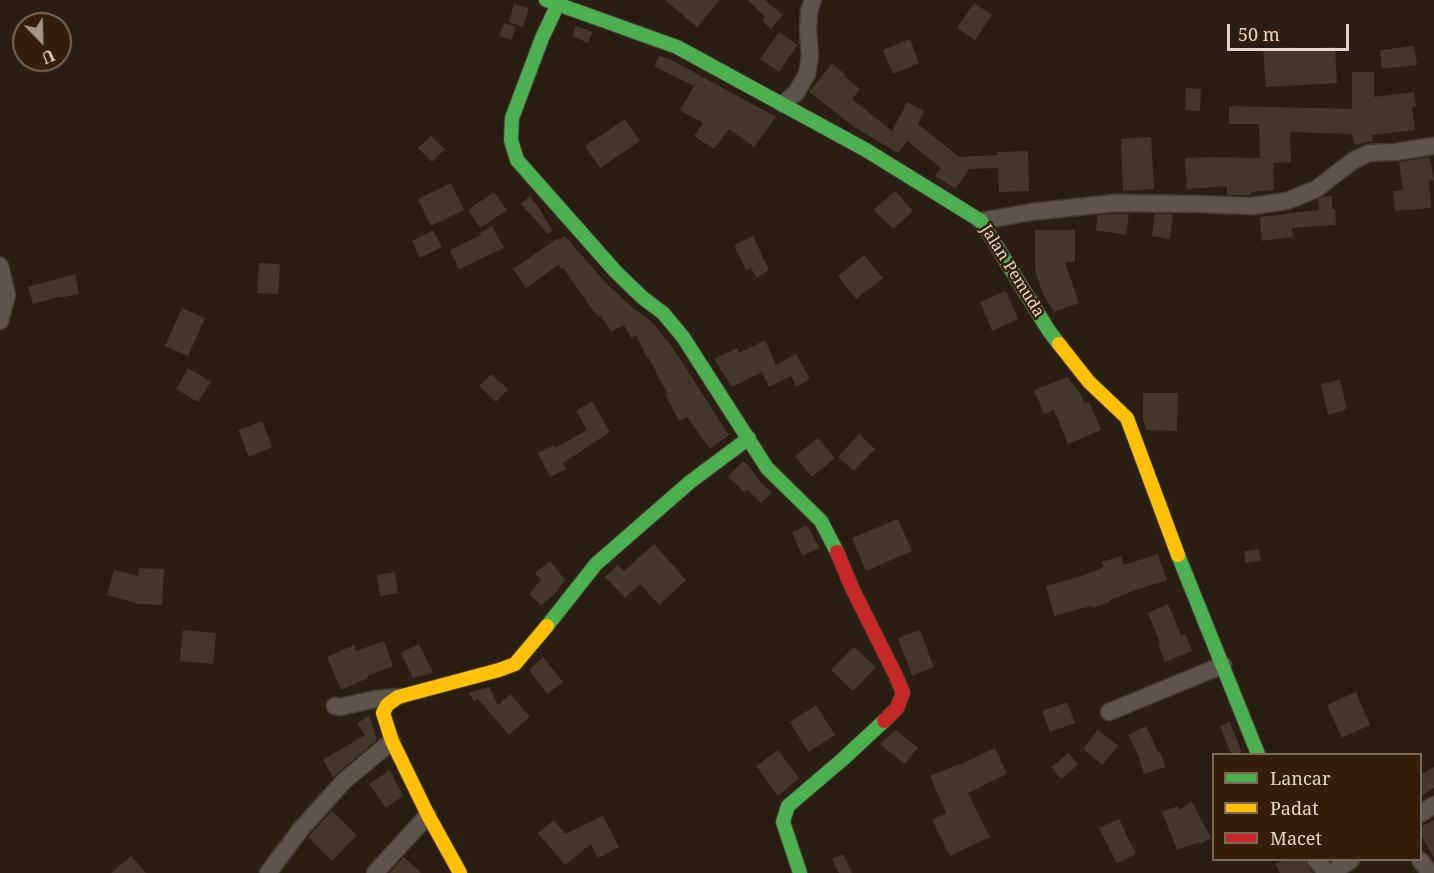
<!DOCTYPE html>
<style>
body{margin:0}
#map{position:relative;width:1434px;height:873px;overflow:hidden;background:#2a1e13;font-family:"Noto Serif",serif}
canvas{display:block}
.legend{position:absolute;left:1212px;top:753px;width:210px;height:108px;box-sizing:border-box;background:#341e09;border:2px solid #7b6856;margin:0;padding:8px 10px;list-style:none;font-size:18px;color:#e5d6ca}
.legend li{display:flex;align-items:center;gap:12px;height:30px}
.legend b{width:30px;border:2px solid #7b6856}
.north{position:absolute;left:12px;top:12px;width:60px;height:60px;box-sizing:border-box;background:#341e09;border:2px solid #7b6856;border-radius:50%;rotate:157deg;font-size:16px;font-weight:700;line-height:24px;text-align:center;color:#e5d6ca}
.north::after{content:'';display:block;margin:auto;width:21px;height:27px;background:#a4968a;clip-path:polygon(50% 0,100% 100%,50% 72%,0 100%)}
.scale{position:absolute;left:1227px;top:24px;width:122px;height:27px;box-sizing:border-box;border:3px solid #e5d6ca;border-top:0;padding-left:8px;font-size:18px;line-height:21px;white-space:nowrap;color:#e5d6ca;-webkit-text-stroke:4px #341e09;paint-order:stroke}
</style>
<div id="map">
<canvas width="1434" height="873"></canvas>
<ul class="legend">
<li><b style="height:8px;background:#4caf50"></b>Lancar</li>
<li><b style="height:8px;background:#ffc107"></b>Padat</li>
<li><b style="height:8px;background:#c62828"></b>Macet</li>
</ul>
<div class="north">U</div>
<div class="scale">50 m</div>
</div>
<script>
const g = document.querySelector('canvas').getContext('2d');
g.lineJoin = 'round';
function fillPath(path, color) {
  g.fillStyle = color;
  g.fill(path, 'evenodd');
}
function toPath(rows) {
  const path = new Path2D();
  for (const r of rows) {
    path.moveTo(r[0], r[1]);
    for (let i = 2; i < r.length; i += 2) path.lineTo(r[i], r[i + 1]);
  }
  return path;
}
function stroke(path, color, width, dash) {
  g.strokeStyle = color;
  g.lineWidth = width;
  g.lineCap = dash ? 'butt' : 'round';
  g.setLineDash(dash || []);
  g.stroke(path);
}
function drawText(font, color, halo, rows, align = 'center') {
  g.font = font + ' "Noto Serif",serif';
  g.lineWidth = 5;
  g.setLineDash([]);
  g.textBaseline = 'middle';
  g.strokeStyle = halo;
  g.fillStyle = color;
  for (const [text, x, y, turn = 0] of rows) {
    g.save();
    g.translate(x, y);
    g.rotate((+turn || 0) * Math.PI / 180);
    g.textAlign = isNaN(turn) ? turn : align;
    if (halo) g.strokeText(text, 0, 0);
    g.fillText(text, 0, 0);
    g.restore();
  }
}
fillPath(toPath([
 [665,0,720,0,697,27],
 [748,0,765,0,783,15,771,29,762,21,765,17],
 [974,3,992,15,975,40,957,28],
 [514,4,529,8,523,27,509,22],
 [504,23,516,27,511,40,499,36],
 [576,26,593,32,588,43,572,36],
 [779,32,797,45,779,72,760,59],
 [910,39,919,63,893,74,883,50],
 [1414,46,1417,65,1382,69,1380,50],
 [1294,47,1294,49,1335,47,1337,83,1266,87,1263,49],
 [659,56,671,60,776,117,754,147,729,129,714,149,694,136,703,123,680,110,694,86,654,66],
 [832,64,845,74,844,76,860,89,852,99,892,131,907,102,924,111,918,124,959,157,998,155,998,152,1028,151,1029,191,999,192,998,168,969,169,956,189,935,176,941,168,907,141,898,153,857,129,809,92],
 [1352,72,1374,72,1374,97,1414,92,1416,106,1412,107,1415,130,1372,135,1373,141,1355,145,1352,134,1290,132,1291,162,1273,163,1274,190,1251,192,1251,195,1227,195,1227,186,1187,189,1185,158,1213,157,1260,158,1259,124,1229,124,1229,106,1352,109],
 [1186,88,1201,89,1200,111,1185,110],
 [625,119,640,141,600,168,585,146],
 [431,136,445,149,432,162,418,148],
 [1151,137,1154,189,1123,191,1121,139],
 [1430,157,1434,180,1429,181,1431,208,1395,211,1393,191,1403,190,1399,162],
 [451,183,464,210,431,226,418,199],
 [895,191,913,211,893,229,874,210],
 [494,192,507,210,480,228,468,210],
 [530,196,539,208,553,231,548,234,521,204],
 [1332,196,1332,209,1335,209,1336,225,1292,228,1293,237,1262,241,1260,217,1319,210,1318,199,1323,197],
 [1116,214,1129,214,1126,235,1096,230,1098,215],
 [1155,214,1173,214,1170,239,1152,236],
 [492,226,504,248,459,269,450,250,481,235,480,233],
 [433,230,442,247,420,258,412,241],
 [1035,230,1075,230,1075,262,1065,262,1079,303,1054,312,1043,294,1035,271],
 [565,236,605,282,633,308,653,323,671,345,729,435,710,449,687,417,679,421,665,394,667,393,648,357,647,358,636,335,631,338,624,325,611,332,601,315,598,317,563,268,561,269,558,265,526,288,513,269,558,238,559,240],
 [753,236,769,270,757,278,751,268,746,270,734,245],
 [864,255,883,278,856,299,838,276],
 [259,263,280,264,278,294,257,293],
 [75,274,79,294,59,298,58,297,33,304,28,287],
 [1006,291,1018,319,992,331,980,302],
 [182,308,205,318,188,356,165,346],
 [765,340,776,365,796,354,810,379,796,387,791,376,769,387,762,372,732,387,714,359,737,348,739,353],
 [188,368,211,382,198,402,176,389],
 [491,374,508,389,496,402,479,386],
 [1067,377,1081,394,1084,403,1089,402,1101,430,1068,444,1054,410,1044,414,1034,390],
 [1340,380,1347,409,1328,415,1321,384],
 [1143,393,1178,393,1177,431,1147,430,1143,420],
 [592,401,610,432,563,463,566,469,550,477,538,453,554,445,555,448,587,430,576,411],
 [262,421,272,447,249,457,238,430],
 [859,434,875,449,854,471,838,457],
 [818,438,835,458,812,477,795,456],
 [743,461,748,465,757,478,772,493,761,503,747,489,744,492,728,477],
 [898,519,912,551,866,571,852,538],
 [806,526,810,530,820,548,802,556,792,532],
 [654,544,686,580,659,605,640,584,625,598,605,577,618,565,624,571],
 [1259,549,1261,561,1246,563,1244,551],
 [1158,554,1167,580,1133,591,1110,600,1110,602,1092,608,1091,606,1054,616,1046,586,1081,576,1104,567,1102,562,1121,556,1124,565],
 [550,561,565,580,553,596,541,605,529,594,541,580,535,573],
 [139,568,164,569,162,605,139,604,107,595,114,570,138,576],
 [395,572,398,593,380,596,377,575],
 [1168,604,1181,635,1185,633,1192,651,1165,662,1158,644,1160,643,1148,613],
 [183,630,216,633,213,664,180,661],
 [920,630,934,667,912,676,898,638],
 [384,641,393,666,367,676,368,678,341,690,327,657,354,645,356,651],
 [419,644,433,673,413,678,401,653],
 [854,647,876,667,853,691,831,670],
 [543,657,563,682,547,694,529,670],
 [489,687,498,705,510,694,530,717,509,735,478,699,474,701,469,693],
 [1356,692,1370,725,1342,738,1327,705],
 [1067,702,1075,723,1050,732,1042,711],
 [816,705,835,735,808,752,790,722],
 [369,715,377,740,333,777,323,760,365,735,357,724],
 [1230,722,1242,754,1231,754,1220,726],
 [1146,726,1158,752,1160,751,1166,767,1144,774,1138,755,1128,735],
 [896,730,918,748,904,764,880,744],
 [1098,730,1118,746,1102,765,1083,749],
 [995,748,1007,774,968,793,990,837,950,856,932,820,946,813,930,776,959,764,960,765],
 [778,750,799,778,778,796,756,766],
 [1069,753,1078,765,1061,779,1051,767],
 [1434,767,1434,788,1420,797,1420,775],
 [390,770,403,796,386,808,369,784],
 [1192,802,1211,838,1200,844,1199,842,1177,850,1162,812,1178,806,1179,810],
 [332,811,357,835,332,861,308,837],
 [603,816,619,847,598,858,591,844,565,865,538,833,554,820,565,834],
 [1119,819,1136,854,1117,863,1099,828],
 [1434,820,1434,858,1420,833,1420,827],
 [843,854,852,873,839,873,832,859],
 [131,856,146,873,111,873],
 [404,857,421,873,389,873],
 [1284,860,1306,860,1308,866,1313,873,1280,873,1275,864]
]), '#43372c');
const street = toPath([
 [783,104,796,93,807,74,810,56,808,32,809,11,813,0],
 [981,221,1031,212,1115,203,1199,204,1252,206,1287,201,1316,189,1354,160,1369,153,1395,152,1434,146],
 [0,266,7,295,0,321],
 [335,706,340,707,376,699,398,697],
 [1109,712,1223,665],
 [1420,814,1434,805],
 [1316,860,1327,873],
 [1420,860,1430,873],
 [268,873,301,829,344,781,392,741],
 [375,873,428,815],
 [1331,873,1351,860]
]);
const fast = toPath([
 [546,0,677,47,866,150,981,221,1049,331,1059,344],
 [558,4,542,38,512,118,511,140,517,160,616,272,643,298,663,313,683,337,767,468,821,521,837,552],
 [1178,555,1258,754],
 [547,626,596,564,690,482,749,438],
 [800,873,783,822,788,806,843,759,884,721]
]);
const slow = toPath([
 [1059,344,1089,382,1127,418,1178,555],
 [460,873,428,815,392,741,383,713,387,705,398,697,499,670,515,664,547,626]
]);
const jam = toPath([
 [837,552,852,588,896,676,903,693,897,708,884,721]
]);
stroke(street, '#453b33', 19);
stroke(fast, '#453b33', 16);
stroke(slow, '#453b33', 16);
stroke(jam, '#453b33', 16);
stroke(street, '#5e544c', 16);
stroke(fast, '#4caf50', 14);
stroke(slow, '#ffc107', 14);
stroke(jam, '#c62828', 14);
drawText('16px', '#e5d6ca', '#341e09', [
 ["Jalan Pemuda",1012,271,58]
]);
</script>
